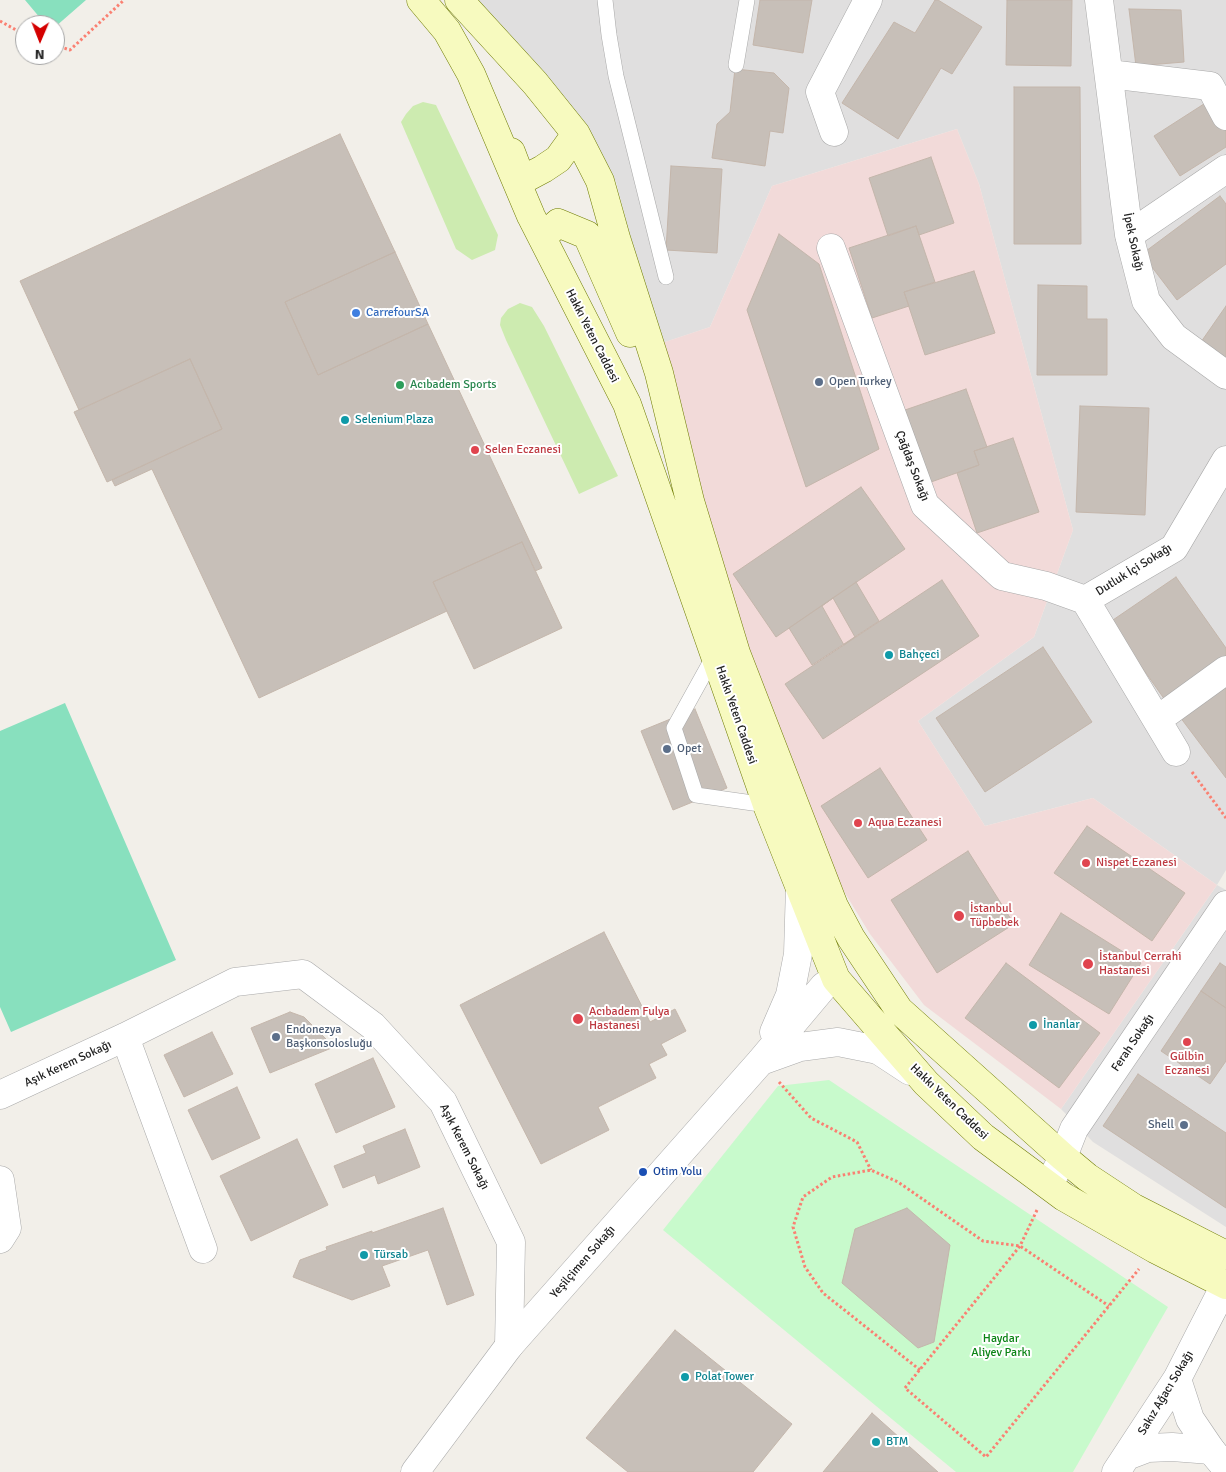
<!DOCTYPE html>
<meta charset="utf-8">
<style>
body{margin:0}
#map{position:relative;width:1226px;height:1472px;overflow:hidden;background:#f2efe9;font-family:Signika,sans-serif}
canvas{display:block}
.north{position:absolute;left:15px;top:15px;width:50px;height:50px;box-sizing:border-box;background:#fff;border:1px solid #a7a7a7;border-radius:50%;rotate:181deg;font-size:14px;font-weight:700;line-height:20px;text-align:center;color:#222}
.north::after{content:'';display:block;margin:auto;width:18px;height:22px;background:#d40000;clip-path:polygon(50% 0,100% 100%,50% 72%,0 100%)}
</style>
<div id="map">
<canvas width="1226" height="1472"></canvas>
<div class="north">N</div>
</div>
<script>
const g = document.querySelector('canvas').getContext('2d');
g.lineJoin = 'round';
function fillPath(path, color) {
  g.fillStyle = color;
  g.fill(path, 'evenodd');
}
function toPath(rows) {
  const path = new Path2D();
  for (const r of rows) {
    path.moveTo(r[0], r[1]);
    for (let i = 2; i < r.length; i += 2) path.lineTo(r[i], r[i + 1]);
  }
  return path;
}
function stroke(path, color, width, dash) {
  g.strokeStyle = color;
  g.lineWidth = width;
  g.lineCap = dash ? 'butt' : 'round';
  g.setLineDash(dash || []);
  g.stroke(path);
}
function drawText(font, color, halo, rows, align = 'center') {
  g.font = font + ' Signika,sans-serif';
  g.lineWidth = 4;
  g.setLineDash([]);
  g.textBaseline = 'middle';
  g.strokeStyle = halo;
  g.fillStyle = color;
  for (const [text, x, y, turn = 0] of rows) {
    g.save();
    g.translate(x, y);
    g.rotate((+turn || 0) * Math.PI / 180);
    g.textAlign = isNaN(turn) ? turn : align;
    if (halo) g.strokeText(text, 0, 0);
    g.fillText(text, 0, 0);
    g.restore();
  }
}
fillPath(toPath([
 [461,0,1226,0,1226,870,1217,885,1226,890,1226,1227,1093,1142,1061,1109,1217,885,1093,798,985,826,918,721,1034,637,1073,530,979,184,957,129,772,186,710,327,659,344,616,182,573,109]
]), '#e0dfdf');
fillPath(toPath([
 [957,129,979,184,1073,530,1034,637,918,721,985,826,1093,798,1217,885,1061,1109,924,1005,870,934,793,808,735,652,659,344,710,327,772,186]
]), '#f2dad9');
fillPath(toPath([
 [423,102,436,105,498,235,495,250,472,260,456,249,401,122,406,114,413,106],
 [520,303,532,307,544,326,618,476,579,494,506,340,500,325,501,318,508,309]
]), '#cdebb0');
fillPath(toPath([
 [829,1080,1168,1307,1073,1472,956,1472,663,1230,778,1086]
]), '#c8facc');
fillPath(toPath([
 [25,0,86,0,55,27,55,25,46,25],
 [65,703,176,960,11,1032,0,1007,0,731]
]), '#88e0be');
const building = toPath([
 [760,0,812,0,803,53,753,45,760,0],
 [935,0,938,0,982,27,952,74,941,68,898,139,842,103,894,22,915,33,935,0],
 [1007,0,1072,0,1071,66,1006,65,1007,0],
 [1129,9,1181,10,1184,62,1136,66,1129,9],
 [735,69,774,73,789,88,783,133,770,131,765,166,712,158,717,124,730,112,735,69],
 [1014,87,1080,87,1081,244,1014,244,1014,87],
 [1207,102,1226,131,1226,147,1180,176,1154,136,1207,102],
 [340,134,395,252,285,302,318,375,428,324,542,568,535,571,522,542,433,582,447,611,259,698,152,469,115,486,112,480,222,429,190,359,79,410,20,281,340,134],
 [931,157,954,223,919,235,916,226,888,236,869,178,931,157],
 [671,166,722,169,717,253,666,250,671,166],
 [1220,196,1226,204,1226,264,1177,300,1142,254,1220,196],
 [916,226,935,282,904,292,909,306,872,318,849,248,916,226],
 [779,234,819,264,879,449,806,487,747,310,779,234],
 [395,252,428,324,318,375,285,302,395,252],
 [974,271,995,333,925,355,904,292,974,271],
 [1038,285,1087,286,1087,319,1107,319,1107,375,1037,375,1038,285],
 [1226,306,1226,359,1201,342,1226,306],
 [190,359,222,429,107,482,74,412,190,359],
 [966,389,987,447,974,451,979,465,931,482,905,410,966,389],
 [1080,406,1149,408,1145,515,1076,512,1080,406],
 [1013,438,1039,512,977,533,957,473,979,465,974,451,1013,438],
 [861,487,905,549,776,637,733,574,861,487],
 [522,542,562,628,474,669,433,582,522,542],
 [1176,577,1226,648,1226,658,1165,700,1110,622,1176,577],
 [942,580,979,636,823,739,785,684,942,580],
 [856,582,879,621,812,665,789,628,856,582],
 [833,598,855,637,844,645,822,606,833,598],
 [1043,647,1092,722,985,792,936,718,1043,647],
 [1226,682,1226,778,1180,717,1226,682],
 [695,709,727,788,673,810,641,731,695,709],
 [880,768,927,840,868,878,821,806,880,768],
 [1087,826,1185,893,1152,941,1054,873,1087,826],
 [968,851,1014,924,937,973,891,900,968,851],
 [1061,913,1141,963,1109,1014,1029,965,1061,913],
 [604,932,650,1022,675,1009,686,1031,661,1044,667,1055,649,1064,656,1078,598,1107,609,1130,541,1164,460,1005,604,932],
 [1006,963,1100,1033,1059,1088,965,1018,1006,963],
 [1220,963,1226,967,1226,1008,1201,991,1220,963],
 [1201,991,1226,1008,1226,1061,1210,1084,1161,1051,1201,991],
 [290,1012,304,1017,334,1047,270,1073,251,1028,290,1012],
 [212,1032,233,1074,184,1097,164,1055,212,1032],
 [373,1058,395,1107,336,1133,315,1084,373,1058],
 [1138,1074,1226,1133,1226,1208,1103,1126,1138,1074],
 [237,1087,260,1138,212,1160,188,1110,237,1087],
 [405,1129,420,1167,378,1184,375,1175,343,1188,334,1166,366,1153,363,1146,405,1129],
 [297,1139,328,1205,251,1241,220,1176,297,1139],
 [443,1208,474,1295,447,1305,428,1250,382,1266,390,1286,352,1300,293,1277,300,1260,327,1250,326,1247,372,1231,372,1233,443,1208],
 [907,1208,950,1245,934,1342,918,1348,842,1283,855,1229,907,1208],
 [675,1330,792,1424,753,1472,628,1472,586,1438,675,1330],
 [872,1413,938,1472,823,1472,872,1413]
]);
fillPath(building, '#c7bfb8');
stroke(building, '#c4b6ab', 1);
const service = toPath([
 [605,0,609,35,616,76,666,277],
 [736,65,747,0],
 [715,654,674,728,696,795,767,805]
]);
const minor = toPath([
 [1099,0,1129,235,1146,301,1174,337,1226,375],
 [1109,74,1210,86,1226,116],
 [834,132,820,92,868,0],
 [1129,235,1226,169],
 [831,248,925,505,1002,576,1046,586,1085,600],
 [1085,600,1174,548,1226,460],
 [1085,600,1176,752],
 [1157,720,1226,670],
 [125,1037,203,1249],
 [0,1095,125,1037,235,982,303,974,373,1026,443,1102,511,1242,509,1346],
 [0,1180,7,1228,0,1239],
 [1211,1450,1226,1468]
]);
const tertiary = toPath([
 [774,1032,790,995,798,954,800,886],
 [761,1061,800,1047,838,1042,878,1050,910,1071],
 [1049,1185,1063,1157,1074,1129,1226,905],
 [1177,1379,1190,1419,1211,1450],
 [1127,1456,1148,1448,1172,1447,1211,1450],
 [415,1472,509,1346,761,1061,824,986,836,979],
 [1116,1472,1177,1379,1225,1285]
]);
const secondary = toPath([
 [421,0,447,31,471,74,531,216,627,404,767,805,836,979,926,1083,983,1137,1064,1197,1155,1249,1226,1285],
 [459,0,535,83,576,134,600,181,616,238,659,373,690,501,736,653,834,906,851,938,899,1010,1063,1157,1087,1177,1134,1208,1226,1255],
 [511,152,519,173,528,177,543,169,558,159,576,134],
 [545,243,546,234,558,223,587,235,630,333]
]);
stroke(service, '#a9a9a9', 16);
stroke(minor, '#a9a9a9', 29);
stroke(tertiary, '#a9a9a9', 29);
stroke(secondary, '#707d05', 29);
stroke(toPath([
 [0,21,25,35],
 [55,45,70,50,124,0],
 [1192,772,1226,818],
 [779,1082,811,1118,857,1142,871,1170],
 [1037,1210,1020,1246,905,1388,986,1457,1139,1269],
 [920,1370,823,1293,805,1267,793,1227,803,1197,832,1177,871,1170,898,1182,983,1241,1020,1246,1109,1306]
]), '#fa8072', 3, [2.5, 2.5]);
stroke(service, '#fff', 15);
stroke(minor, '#fff', 28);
stroke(tertiary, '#fff', 28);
stroke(secondary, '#f7fabf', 28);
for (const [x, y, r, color] of [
 [356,313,5,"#3f7fe0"],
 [819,382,5,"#5c6f8a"],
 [400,385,5,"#2e9e5b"],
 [345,420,5,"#0f9aa8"],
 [475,450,5,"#e0444e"],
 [889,655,5,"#0f9aa8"],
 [667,749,5,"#5c6f8a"],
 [858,823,5,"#e0444e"],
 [1086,863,5,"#e0444e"],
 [959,916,6,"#e0444e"],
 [1088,964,6,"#e0444e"],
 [578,1019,6,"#e0444e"],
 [1033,1025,5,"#0f9aa8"],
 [276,1037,5,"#5c6f8a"],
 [1187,1042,5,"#e0444e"],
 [1184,1125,5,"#5c6f8a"],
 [643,1172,5,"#1a4fb4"],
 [364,1255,5,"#0f9aa8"],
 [685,1377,5,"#0f9aa8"],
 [876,1442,5,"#0f9aa8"]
]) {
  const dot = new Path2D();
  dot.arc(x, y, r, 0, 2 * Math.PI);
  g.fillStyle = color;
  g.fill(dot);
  stroke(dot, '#fff', 2);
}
drawText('12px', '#222', '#fff', [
 ["İpek Sokağı",1133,242,78],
 ["Hakkı Yeten Caddesi",592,336,63],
 ["Çağdaş Sokağı",912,466,69],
 ["Dutluk İçi Sokağı",1134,570,-32],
 ["Hakkı Yeten Caddesi",736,715,71],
 ["Ferah Sokağı",1133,1043,-56],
 ["Aşık Kerem Sokağı",68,1064,-25],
 ["Hakkı Yeten Caddesi",949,1102,44],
 ["Aşık Kerem Sokağı",464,1147,63],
 ["Yeşilçimen Sokağı",583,1262,-49],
 ["Sakız Ağacı Sokağı",1166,1393,-59]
]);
drawText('12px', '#366cbe', '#fff', [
 ["CarrefourSA",366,313]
], 'left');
drawText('12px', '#4e5e75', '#fff', [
 ["Open Turkey",829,382],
 ["Opet",677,749],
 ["Endonezya",286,1030],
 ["Başkonsolosluğu",286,1044],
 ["Shell",1174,1125,"right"]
], 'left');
drawText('12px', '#27864d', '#fff', [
 ["Acıbadem Sports",410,385]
], 'left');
drawText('12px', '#0d838f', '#fff', [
 ["Selenium Plaza",355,420],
 ["Bahçeci",899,655],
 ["İnanlar",1043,1025],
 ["Türsab",374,1255],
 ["Polat Tower",695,1377],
 ["BTM",886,1442]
], 'left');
drawText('12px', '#be3a42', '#fff', [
 ["Selen Eczanesi",485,450],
 ["Aqua Eczanesi",868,823],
 ["Nispet Eczanesi",1096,863],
 ["İstanbul",970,909],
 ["Tüpbebek",970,923],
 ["İstanbul Cerrahi",1099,957],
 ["Hastanesi",1099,971],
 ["Acıbadem Fulya",589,1012],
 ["Hastanesi",589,1026],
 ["Gülbin",1187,1057,"center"],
 ["Eczanesi",1187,1071,"center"]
], 'left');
drawText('12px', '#164399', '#fff', [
 ["Otim Yolu",653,1172]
], 'left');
drawText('12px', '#0c8416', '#fff', [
 ["Haydar",1001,1339],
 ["Aliyev Parkı",1001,1353]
]);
</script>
